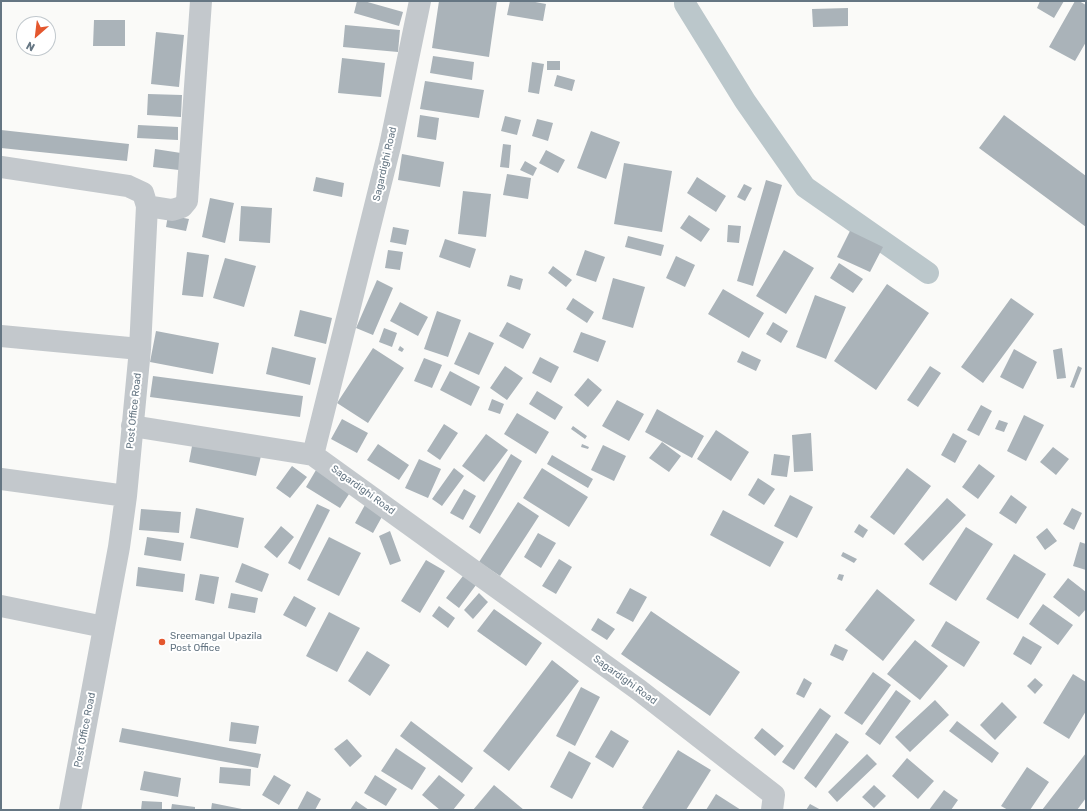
<!DOCTYPE html>
<style>
body{margin:0}
#map{position:relative;width:1087px;height:811px;overflow:hidden;background:#fafaf8;font-family:Rubik,sans-serif}
canvas{display:block}
.frame{position:absolute;inset:0;border:2px solid #657683;pointer-events:none}
.north{position:absolute;left:16px;top:16px;width:40px;height:40px;box-sizing:border-box;background:#fff;border:1px solid #c1c8cd;border-radius:50%;rotate:208deg;font-size:11px;font-weight:700;line-height:16px;text-align:center;color:#657683}
.north::after{content:'';display:block;margin:auto;width:14px;height:18px;background:#e4572e;clip-path:polygon(50% 0,100% 100%,50% 72%,0 100%)}
</style>
<div id="map">
<canvas width="1087" height="811"></canvas>
<div class="frame"></div>
<div class="north">N</div>
</div>
<script>
const g = document.querySelector('canvas').getContext('2d');
g.lineJoin = 'round';
function toPath(rows) {
  const path = new Path2D();
  for (const r of rows) {
    path.moveTo(r[0], r[1]);
    for (let i = 2; i < r.length; i += 2) path.lineTo(r[i], r[i + 1]);
  }
  return path;
}
function stroke(path, color, width, dash) {
  g.strokeStyle = color;
  g.lineWidth = width;
  g.lineCap = dash ? 'butt' : 'round';
  g.setLineDash(dash || []);
  g.stroke(path);
}
function fillPath(path, color) {
  g.fillStyle = color;
  g.fill(path, 'evenodd');
}
function drawText(font, color, halo, rows, align = 'center') {
  g.font = font + ' Rubik,sans-serif';
  g.lineWidth = 4;
  g.setLineDash([]);
  g.textBaseline = 'middle';
  g.strokeStyle = halo;
  g.fillStyle = color;
  for (const [text, x, y, turn = 0] of rows) {
    g.save();
    g.translate(x, y);
    g.rotate((+turn || 0) * Math.PI / 180);
    g.textAlign = isNaN(turn) ? turn : align;
    if (halo) g.strokeText(text, 0, 0);
    g.fillText(text, 0, 0);
    g.restore();
  }
}
stroke(toPath([
 [685,1,685,4,745,101,805,187,928,273]
]), '#bbc7cb', 22);
fillPath(toPath([
 [357,1,364,1,403,12,399,26,354,13],
 [439,1,497,1,489,57,432,48],
 [510,1,530,1,546,4,543,21,507,15],
 [1040,1,1064,1,1054,18,1037,8],
 [1075,1,1079,1,1086,5,1086,42,1075,61,1049,47],
 [848,8,848,26,813,27,812,9],
 [94,20,125,20,125,46,93,46],
 [345,25,400,30,398,52,343,47],
 [156,32,184,35,179,87,151,84],
 [433,56,474,62,472,80,430,73],
 [342,58,385,63,381,97,338,93],
 [547,61,560,61,560,70,547,70],
 [532,62,544,64,539,94,528,92],
 [557,75,575,80,572,91,554,86],
 [425,81,484,90,479,118,420,109],
 [148,94,182,95,181,117,147,115],
 [420,115,439,118,436,140,417,137],
 [1004,115,1086,176,1086,227,979,148],
 [505,116,521,120,517,135,501,131],
 [537,119,553,123,548,141,532,136],
 [138,125,178,127,178,140,137,138],
 [1,130,129,144,127,161,1,148],
 [591,131,620,142,606,179,577,168],
 [503,144,511,145,509,168,500,167],
 [155,149,181,153,179,170,153,167],
 [546,150,565,160,558,173,539,163],
 [402,154,444,162,440,187,398,180],
 [525,161,537,168,533,176,520,170],
 [624,163,672,171,662,232,614,224],
 [507,174,531,178,528,199,503,195],
 [316,177,344,183,342,197,313,191],
 [697,177,726,196,716,212,687,193],
 [766,180,782,185,753,286,737,281],
 [744,184,752,188,745,201,737,197],
 [463,191,491,194,486,237,458,234],
 [210,198,234,203,225,243,202,237],
 [241,206,272,208,270,243,239,241],
 [168,215,189,219,186,231,166,227],
 [689,215,710,229,701,242,680,228],
 [728,225,741,226,739,243,727,242],
 [393,227,409,230,406,245,390,242],
 [850,231,883,247,870,272,837,257],
 [628,236,664,245,661,256,625,247],
 [445,239,476,249,470,268,439,257],
 [388,250,403,252,400,270,385,268],
 [585,250,605,257,596,282,576,275],
 [784,250,814,268,786,314,756,296],
 [187,252,209,255,203,297,182,295],
 [676,256,695,265,685,287,666,278],
 [225,258,256,266,244,307,213,298],
 [839,263,863,279,853,293,830,278],
 [553,266,572,280,566,287,548,273],
 [510,275,523,279,520,290,507,286],
 [613,278,645,287,633,328,602,319],
 [377,280,393,288,373,335,356,328],
 [887,284,929,313,876,390,834,361],
 [723,289,764,313,749,338,708,314],
 [815,295,846,307,826,359,796,347],
 [573,298,594,312,587,323,566,309],
 [1011,298,1034,314,983,383,961,367],
 [400,302,428,317,418,336,390,321],
 [300,310,332,318,326,344,294,336],
 [437,311,461,320,448,357,424,349],
 [507,322,531,334,523,349,499,336],
 [773,322,788,331,781,343,766,334],
 [384,328,397,333,392,347,379,342],
 [156,331,219,343,213,374,150,362],
 [469,332,494,343,479,375,454,364],
 [581,332,606,341,598,362,573,352],
 [400,346,404,349,402,352,398,350],
 [272,347,316,358,310,385,266,374],
 [373,348,404,368,368,423,337,403],
 [1062,348,1066,378,1057,379,1053,350],
 [1014,349,1037,362,1023,389,1000,377],
 [742,351,761,360,756,371,737,362],
 [540,357,559,367,551,383,532,373],
 [424,358,442,365,432,388,414,381],
 [505,366,523,378,507,400,490,388],
 [930,366,941,373,918,407,907,400],
 [1078,366,1082,368,1074,388,1070,387],
 [450,371,480,387,471,406,440,390],
 [153,376,303,396,300,417,150,397],
 [588,378,602,390,588,407,574,395],
 [537,391,563,407,555,420,529,404],
 [492,399,504,404,500,414,488,410],
 [617,400,644,414,629,441,602,426],
 [981,405,992,411,979,436,967,430],
 [657,409,704,436,692,458,645,432],
 [517,413,549,432,536,454,504,434],
 [1024,415,1044,425,1026,461,1007,451],
 [342,419,368,433,357,453,331,439],
 [999,420,1008,423,1004,432,995,429],
 [444,424,458,433,440,460,427,451],
 [573,426,587,436,585,439,571,429],
 [716,430,749,452,731,481,697,459],
 [811,433,813,471,794,472,792,435],
 [953,433,967,441,955,463,941,455],
 [486,434,508,450,484,482,462,466],
 [193,441,261,456,256,476,189,462],
 [662,442,681,456,669,472,649,458],
 [378,444,409,465,399,480,367,460],
 [582,444,589,447,588,449,581,447],
 [603,445,626,456,614,481,591,470],
 [1053,447,1069,459,1056,475,1040,462],
 [511,454,522,461,480,534,469,527],
 [774,454,790,456,787,477,771,475],
 [552,455,593,479,588,488,547,464],
 [419,459,441,469,428,498,405,488],
 [979,464,995,476,978,499,962,487],
 [292,466,307,477,290,498,276,488],
 [454,468,464,476,442,506,432,499],
 [542,468,588,497,569,527,523,498],
 [907,468,931,486,894,535,870,517],
 [316,470,351,491,340,508,306,487],
 [758,478,775,489,764,505,748,495],
 [464,489,476,496,463,520,450,513],
 [790,495,813,507,797,538,774,526],
 [1011,495,1027,507,1016,524,999,513],
 [947,498,966,515,923,561,904,544],
 [518,502,539,516,500,576,479,562],
 [366,503,384,513,373,533,355,523],
 [317,504,330,510,300,570,288,563],
 [196,508,244,518,238,548,190,538],
 [1072,508,1082,513,1074,530,1063,524],
 [141,509,181,512,179,533,139,530],
 [723,510,784,542,770,567,710,535],
 [859,524,868,530,863,538,854,532],
 [281,526,294,537,277,558,264,547],
 [966,527,993,544,956,601,929,584],
 [1047,528,1057,541,1045,550,1036,537],
 [390,531,401,561,390,565,379,536],
 [538,533,556,543,541,568,524,557],
 [147,537,184,543,181,561,144,555],
 [329,537,361,553,339,596,307,580],
 [1080,542,1086,544,1086,570,1073,566],
 [843,552,857,559,854,563,841,556],
 [1014,554,1046,574,1018,619,986,599],
 [559,559,572,567,556,594,542,586],
 [426,560,445,571,420,613,401,601],
 [242,563,269,574,262,592,235,582],
 [138,567,185,574,183,592,136,586],
 [466,572,479,581,459,608,446,598],
 [200,574,219,577,214,604,195,600],
 [839,574,844,575,842,581,837,579],
 [1068,578,1086,592,1086,609,1079,617,1053,597],
 [630,588,647,597,633,622,616,613],
 [877,589,915,620,883,661,845,630],
 [231,593,258,598,255,613,228,608],
 [479,593,488,602,473,619,464,610],
 [294,596,316,608,306,627,283,615],
 [1043,604,1073,625,1058,645,1029,624],
 [439,606,455,618,448,628,432,616],
 [494,609,542,643,526,666,477,631],
 [651,611,740,672,710,716,621,654],
 [329,612,360,628,337,672,306,656],
 [598,618,615,629,607,640,591,630],
 [946,621,980,642,964,667,931,646],
 [1023,636,1042,647,1031,665,1013,654],
 [915,640,948,666,920,700,887,674],
 [835,644,848,650,843,661,830,655],
 [367,651,390,665,370,696,348,681],
 [552,660,579,681,509,771,483,751],
 [873,672,891,685,862,725,844,713],
 [1073,674,1086,682,1086,711,1069,739,1043,723],
 [804,678,812,683,804,698,796,694],
 [1035,678,1043,685,1035,694,1027,686],
 [581,687,600,697,575,746,556,736],
 [896,690,911,701,880,745,865,734],
 [935,700,949,715,910,752,895,737],
 [1002,702,1017,717,995,740,980,725],
 [820,708,831,716,794,770,782,762],
 [411,721,473,768,462,783,400,736],
 [957,721,999,753,992,763,949,731],
 [231,722,259,726,256,744,229,741],
 [122,728,261,754,258,768,119,742],
 [762,728,784,746,775,756,754,738],
 [611,730,629,741,613,768,595,757],
 [836,733,849,742,816,788,804,778],
 [347,739,362,756,350,767,334,749],
 [396,748,426,768,412,790,381,771],
 [678,750,711,770,686,810,646,810,642,808],
 [569,751,591,763,572,799,550,787],
 [1086,753,1086,798,1077,810,1042,810],
 [867,754,877,764,837,802,828,792],
 [907,758,934,781,918,799,892,776],
 [220,767,251,769,250,786,219,783],
 [1027,767,1049,782,1030,810,1008,810,1001,806],
 [144,771,181,778,178,797,140,790],
 [274,775,291,785,279,805,262,795],
 [375,775,397,789,386,806,364,793],
 [439,775,465,795,453,810,440,810,422,795],
 [494,785,524,810,473,810],
 [874,785,886,796,874,808,862,797],
 [944,790,958,800,951,810,929,810],
 [307,791,321,799,315,810,297,810],
 [716,794,741,810,706,810],
 [142,801,162,802,162,810,141,810],
 [356,801,369,810,350,810],
 [212,803,242,809,242,810,211,810],
 [172,804,195,807,195,810,171,810],
 [810,804,821,810,806,810]
]), '#aab3b9');
stroke(toPath([
 [1,167,128,186,143,193,147,206,140,349,126,496,119,547,70,810],
 [147,206,172,210,182,207,187,201,201,1],
 [1,336,140,349],
 [132,426,313,455,639,690,774,795,772,810],
 [313,455,390,146,420,1],
 [1,479,126,496],
 [1,606,104,627]
]), '#c3c8cc', 22);
for (const [x, y, r, color] of [
 [162,642,4,"#e4572e"]
]) {
  const dot = new Path2D();
  dot.arc(x, y, r, 0, 2 * Math.PI);
  g.fillStyle = color;
  g.fill(dot);
  stroke(dot, '#fff', 1.5);
}
drawText('10px', '#657683', '#fff', [
 ["Sagardighi Road",385,164,-77],
 ["Post Office Road",134,411,-84],
 ["Sagardighi Road",363,490,36],
 ["Sagardighi Road",625,680,36],
 ["Post Office Road",85,730,-79]
]);
drawText('10px', '#657683', '#fff', [
 ["Sreemangal Upazila",170,636],
 ["Post Office",170,648]
], 'left');
</script>
